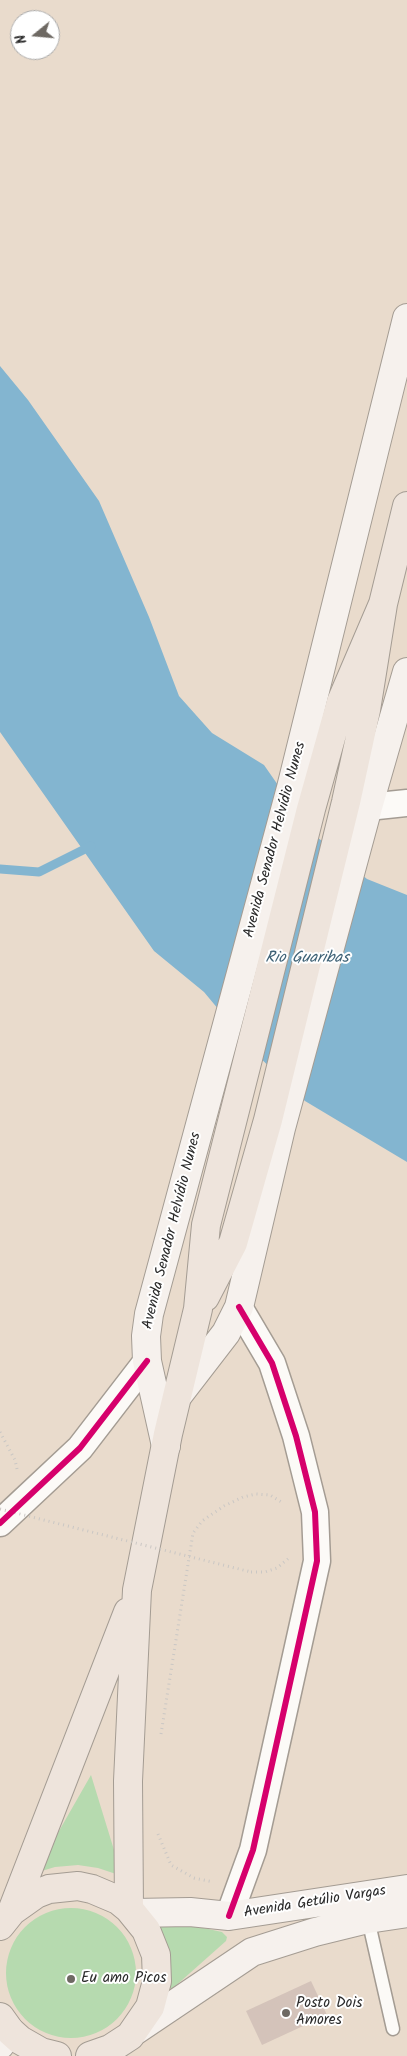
<!DOCTYPE html>
<meta charset="utf-8">
<style>
body{margin:0}
#map{position:relative;width:407px;height:2056px;overflow:hidden;background:#e9dbcc;font-family:Kalam,sans-serif}
canvas{display:block}
.north{position:absolute;left:10px;top:10px;width:50px;height:50px;box-sizing:border-box;background:#fff;border:1px solid #aaa;border-radius:50%;rotate:253deg;font-size:14px;font-weight:700;line-height:20px;text-align:center;color:#2b2b2b}
.north::after{content:'';display:block;margin:auto;width:18px;height:22px;background:#6e6963;clip-path:polygon(50% 0,100% 100%,50% 72%,0 100%)}
</style>
<div id="map">
<canvas width="407" height="2056"></canvas>
<div class="north">N</div>
</div>
<script>
const g = document.querySelector('canvas').getContext('2d');
g.lineJoin = 'round';
function fillPath(path, color) {
  g.fillStyle = color;
  g.fill(path, 'evenodd');
}
function toPath(rows) {
  const path = new Path2D();
  for (const r of rows) {
    if (r.length === 3) {
      path.moveTo(r[0] + r[2], r[1]);
      path.arc(r[0], r[1], r[2], 0, 2 * Math.PI);
      continue;
    }
    path.moveTo(r[0], r[1]);
    for (let i = 2; i < r.length; i += 2) path.lineTo(r[i], r[i + 1]);
  }
  return path;
}
function stroke(path, color, width, dash) {
  g.strokeStyle = color;
  g.lineWidth = width;
  g.lineCap = dash ? 'butt' : 'round';
  g.setLineDash(dash || []);
  g.stroke(path);
}
function drawText(font, color, halo, rows, align = 'center') {
  g.font = font + ' Kalam,sans-serif';
  g.lineWidth = 4;
  g.setLineDash([]);
  g.textBaseline = 'middle';
  g.strokeStyle = halo;
  g.fillStyle = color;
  for (const [text, x, y, turn = 0] of rows) {
    g.save();
    g.translate(x, y);
    g.rotate((+turn || 0) * Math.PI / 180);
    g.textAlign = isNaN(turn) ? turn : align;
    if (halo) g.strokeText(text, 0, 0);
    g.fillText(text, 0, 0);
    g.restore();
  }
}
fillPath(toPath([
 [91,1775,122,1876,98,1868,78,1865,55,1867,35,1873],
 [71,1973,65],
 [162,1919,222,1932,227,1937,226,1941,172,1989,163,1985,159,1925]
]), '#b6daaf');
fillPath(toPath([
 [0,366,28,400,99,501,149,617,179,696,212,733,264,765,310,831,367,879,407,895,407,1162,305,1101,254,1052,204,992,154,951,0,732]
]), '#83b5d0');
stroke(toPath([
 [0,869,39,872,91,846]
]), '#83b5d0', 9);
fillPath(toPath([
 [311,1981,327,2015,262,2045,246,2011]
]), '#d4c3ba');
const lane = toPath([
 [368,1919,393,2029]
]);
const street = toPath([
 [368,807,407,803],
 [0,1523,80,1448,147,1361],
 [229,1916,253,1850,317,1561,315,1512,296,1436,272,1363,239,1307]
]);
const secondary = toPath([
 [179,1394,226,1333,239,1307,281,1128,368,807,407,672],
 [166,1446,147,1361,146,1336,149,1314,291,788,407,318],
 [133,1913,190,1912,229,1916,407,1889],
 [136,2030,252,1952,315,1932,368,1919,407,1913],
 [0,2045,10,2031]
]);
const highway = toPath([
 [205,1297,233,1243,268,1120,346,802,366,710,383,604,407,506],
 [129,1909,128,1781,137,1590,168,1434,198,1309,206,1225,311,809,341,702,383,604],
 [12,1911,128,1612],
 [0,1926,12,1911,36,1894,49,1889,78,1886,92,1889,118,1900,129,1909,146,1930,156,1955,157,1981,150,2007,130,2036,110,2049,90,2056],
 [0,2017,10,2031,20,2040,41,2052,57,2056]
]);
stroke(lane, '#a49c93', 15);
stroke(street, '#a49c93', 29);
stroke(secondary, '#a49c93', 30);
stroke(highway, '#a49c93', 30);
stroke(toPath([
 [0,1432,15,1460,17,1469],
 [251,1572,265,1572,277,1568,289,1558],
 [161,1734,193,1533,202,1521,224,1506,243,1497,256,1494,270,1495,283,1503],
 [158,1834,171,1865,194,1878,213,1882]
]), '#cac7c4', 3, [1, 4]);
stroke(lane, '#fcfaf7', 12);
stroke(street, '#fcfaf7', 26);
stroke(secondary, '#f6f1ed', 28);
stroke(highway, '#eee4dc', 28);
stroke(toPath([
 [0,1509,251,1572]
]), '#cac7c4', 3, [1, 4]);
stroke(toPath([
 [0,1523,80,1448,147,1361],
 [229,1916,253,1850,317,1561,315,1512,296,1436,272,1363,239,1307]
]), '#d6006c', 6);
for (const [x, y, r, color] of [
 [71,1979,5,"#6e6963"],
 [286,2013,5,"#6e6963"]
]) {
  const dot = new Path2D();
  dot.arc(x, y, r, 0, 2 * Math.PI);
  g.fillStyle = color;
  g.fill(dot);
  stroke(dot, '#fff', 2);
}
drawText('15px', '#2b2b2b', '#fff', [
 ["Avenida Senador Helvídio Nunes",276,840,-75],
 ["Avenida Senador Helvídio Nunes",173,1231,-76],
 ["Avenida Getúlio Vargas",315,1903,-9]
]);
drawText('15px', '#2b2b2b', '#fff', [
 ["Eu amo Picos",81,1979],
 ["Posto Dois",296,2004],
 ["Amores",296,2021]
], 'left');
drawText('italic 16px', '#3f6276', '#fff', [
 ["Rio Guaribas",307,959]
]);
</script>
